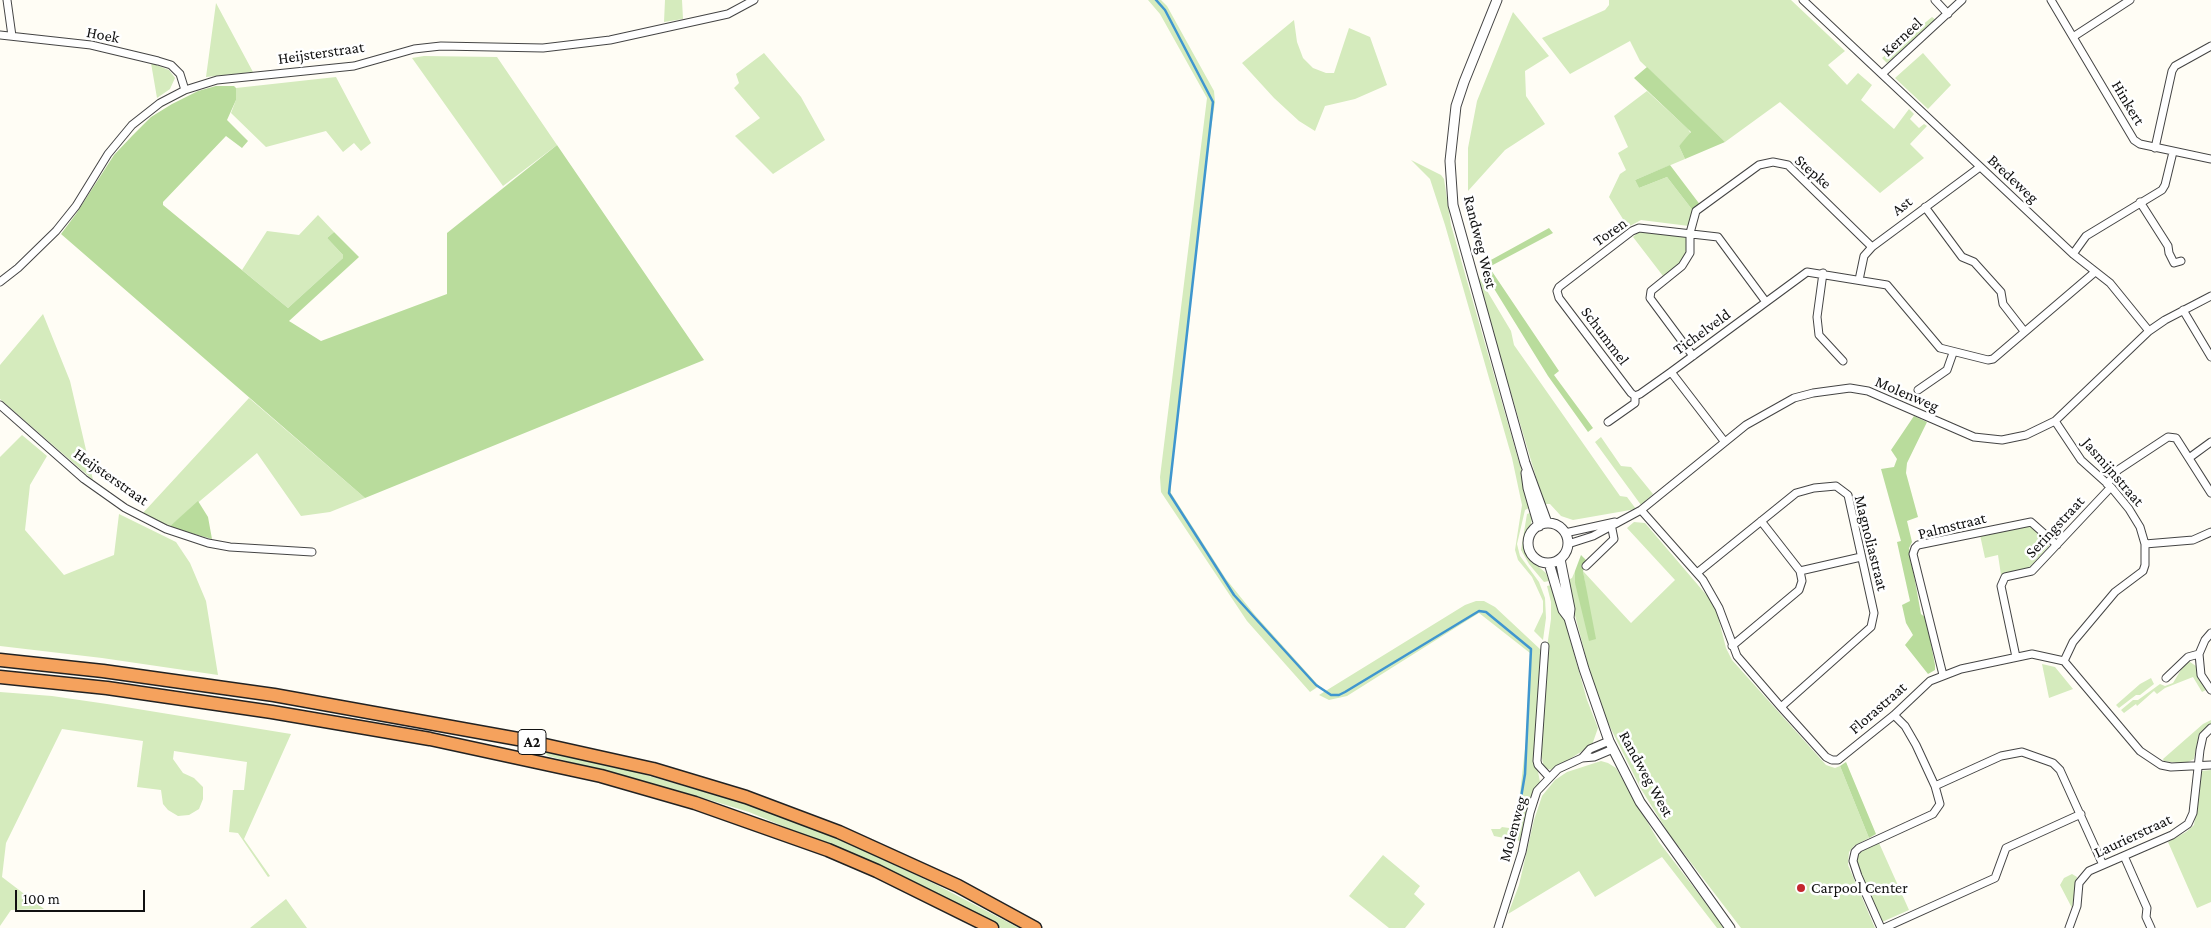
<!DOCTYPE html>
<style>
body{margin:0}
#map{position:relative;width:2211px;height:928px;overflow:hidden;background:#fffdf5;font-family:"Crimson Pro",serif}
canvas{display:block}
.scale{position:absolute;left:15px;top:890px;width:130px;height:22px;box-sizing:border-box;border:2px solid #111;border-top:0;padding-left:6px;font-size:15px;line-height:18px;white-space:nowrap;color:#111;-webkit-text-stroke:4px #fff;paint-order:stroke}
</style>
<div id="map">
<canvas width="2211" height="928"></canvas>
<div class="scale">100 m</div>
</div>
<script>
const g = document.querySelector('canvas').getContext('2d');
g.lineJoin = 'round';
function fillPath(path, color) {
  g.fillStyle = color;
  g.fill(path, 'evenodd');
}
function toPath(rows) {
  const path = new Path2D();
  for (const r of rows) {
    if (r.length === 3) {
      path.moveTo(r[0] + r[2], r[1]);
      path.arc(r[0], r[1], r[2], 0, 2 * Math.PI);
      continue;
    }
    path.moveTo(r[0], r[1]);
    for (let i = 2; i < r.length; i += 2) path.lineTo(r[i], r[i + 1]);
  }
  return path;
}
function stroke(path, color, width, dash) {
  g.strokeStyle = color;
  g.lineWidth = width;
  g.lineCap = dash ? 'butt' : 'round';
  g.setLineDash(dash || []);
  g.stroke(path);
}
function drawText(font, color, halo, rows, align = 'center') {
  g.font = font + ' "Crimson Pro",serif';
  g.lineWidth = 5;
  g.setLineDash([]);
  g.textBaseline = 'middle';
  g.strokeStyle = halo;
  g.fillStyle = color;
  for (const [text, x, y, turn = 0] of rows) {
    g.save();
    g.translate(x, y);
    g.rotate((+turn || 0) * Math.PI / 180);
    g.textAlign = isNaN(turn) ? turn : align;
    if (halo) g.strokeText(text, 0, 0);
    g.fillText(text, 0, 0);
    g.restore();
  }
}
fillPath(toPath([
 [665,0,682,0,683,19,664,22],
 [1148,0,1161,0,1167,6,1214,91,1215,102,1210,136,1171,471,1171,493,1226,579,1255,615,1319,686,1310,692,1247,621,1161,492,1160,477,1207,98,1160,14],
 [1609,0,1791,0,1845,51,1828,65,1847,85,1858,73,1872,85,1861,100,1894,129,1909,109,1914,114,1910,119,1919,128,1924,124,1927,126,1910,144,1924,158,1880,193,1780,102,1725,142,1640,61,1630,41,1570,74,1542,38,1605,10,1609,5],
 [216,3,253,72,206,77],
 [1513,12,1549,56,1525,71,1526,96,1545,124,1505,150,1468,191,1468,148,1477,101],
 [1932,17,1936,20,1887,63,1882,58],
 [1294,20,1297,42,1303,58,1313,68,1326,73,1334,73,1349,28,1370,37,1387,85,1355,99,1325,106,1315,131,1299,121,1274,98,1242,63],
 [764,53,801,97,825,140,773,174,735,136,760,118,734,88,739,83,736,74],
 [1923,53,1951,85,1928,109,1895,78],
 [424,56,497,57,557,145,503,186,412,58],
 [151,63,169,70,175,78,170,89,157,98],
 [336,77,371,143,361,151,354,143,343,152,326,131,266,147,231,113,236,100,236,88],
 [1647,91,1688,129,1691,134,1679,146,1685,159,1635,180,1639,188,1667,177,1694,212,1689,226,1641,220,1628,227,1609,197,1620,174,1626,170,1618,153,1628,147,1614,116],
 [1411,160,1441,175,1444,179,1451,225,1523,476,1529,508,1525,510,1517,544,1520,556,1539,582,1545,598,1546,618,1543,640,1534,631,1543,612,1543,601,1532,577,1518,560,1515,550,1522,505,1512,458,1445,225,1430,179],
 [318,215,334,232,327,238,343,255,343,258,288,308,242,270,267,231,299,235],
 [1638,232,1688,237,1686,259,1663,276,1633,237],
 [1474,269,1511,331,1514,345,1620,496,1627,497,1636,509,1573,520,1561,516,1550,504,1544,504],
 [43,314,70,381,93,480,0,399,0,365],
 [249,398,365,498,330,512,301,516,257,453,169,527,142,514],
 [22,435,47,456,30,485,25,530,64,575,114,555,119,514,176,542,190,563,206,601,218,675,102,658,0,646,0,457],
 [1601,437,1621,466,1631,467,1653,494,1641,505,1595,442],
 [1530,513,1532,519,1530,528,1524,539,1524,547,1528,558,1546,573,1549,581,1544,582,1529,564,1521,550,1527,514],
 [1634,522,1645,523,1715,605,1726,648,1732,660,1826,765,1835,768,1840,766,1869,838,1854,846,1849,852,1848,865,1875,928,1741,928,1669,834,1641,789,1603,713,1594,688,1566,581,1572,578,1575,571,1575,583,1587,596,1583,571,1631,623,1675,580,1627,528],
 [2025,526,2032,527,2049,546,2028,569,2001,575,1998,555,1985,558,1980,535],
 [1551,585,1564,618,1587,700,1598,728,1592,745,1552,770,1544,768,1541,754,1546,654,1551,619,1551,602,1547,586],
 [1476,601,1484,601,1495,607,1541,650,1535,756,1540,782,1529,801,1520,841,1494,836,1491,829,1500,829,1502,827,1516,829,1526,740,1530,653,1479,613,1347,696,1329,700,1319,695,1465,605],
 [2190,662,2196,666,2198,677,2206,690,2202,692,2193,677,2165,688,2157,694,2154,691,2137,706,2136,704,2124,713,2121,710,2133,700,2138,700,2160,684,2165,686,2173,683,2185,663],
 [2042,664,2055,667,2073,689,2049,698],
 [2151,678,2154,684,2140,695,2136,695,2119,708,2116,705,2140,684],
 [0,692,52,696,107,704,291,734,244,839,270,876,268,877,238,833,229,832,233,790,244,790,247,762,174,751,173,759,183,773,194,778,203,787,203,799,199,809,189,815,178,816,168,810,163,804,161,790,137,787,143,741,62,729,6,843,2,877,44,909,11,910,0,926],
 [2211,720,2211,724,2199,734,2194,759,2184,764,2164,761,2163,759,2203,724],
 [543,751,632,771,757,807,845,842,935,884,1019,928,1001,928,892,872,749,812,690,794,548,756],
 [1601,761,1608,763,1616,768,1659,842,1725,928,1717,928,1662,857,1595,897,1579,871,1508,914,1519,885,1534,820,1542,796,1555,780,1567,772],
 [2211,770,2211,902,2197,908,2168,842,2186,832,2194,825,2201,771],
 [1879,843,1909,910,1882,922,1857,864,1858,853],
 [1383,855,1420,886,1414,894,1425,904,1405,928,1389,928,1349,896],
 [2072,874,2077,877,2072,908,2060,885,2064,878],
 [286,899,307,928,250,928]
]), '#d5ebbd');
fillPath(toPath([
 [1647,67,1721,138,1725,142,1685,159,1679,146,1691,132,1634,78],
 [216,86,234,86,236,88,236,100,227,120,248,141,242,148,226,136,163,202,163,205,288,308,343,258,343,255,327,238,334,232,359,257,289,321,321,341,447,294,447,233,557,145,704,360,365,498,61,234,76,214,114,155,132,136,151,117,172,104,198,91],
 [1670,165,1701,206,1694,212,1667,177,1639,188,1635,180],
 [1549,228,1553,233,1489,267,1559,371,1554,375,1593,428,1588,432,1548,376,1480,266],
 [1914,416,1927,422,1907,463,1906,473,1918,517,1907,521,1912,542,1909,548,1921,614,1926,618,1935,665,1935,670,1928,674,1905,645,1913,635,1906,623,1902,605,1910,601,1897,542,1901,541,1881,469,1894,467,1897,459,1891,450],
 [198,501,208,517,212,539,169,527],
 [1581,555,1587,561,1583,571,1596,639,1589,641,1575,583,1575,571],
 [1846,762,1876,834,1869,838,1840,766]
]), '#b9dc9c');
stroke(toPath([
 [1156,0,1165,10,1213,102,1169,493,1234,595,1316,685,1331,695,1339,695,1345,692,1479,611,1486,612,1531,649,1525,774,1516,827]
]), '#3f96cf', 2.5);
const minor = toPath([
 [7,0,12,36],
 [1803,0,2073,254,2110,283,2149,331],
 [1935,0,1948,14],
 [2051,0,2134,140,2140,144,2211,159],
 [0,35,91,45,158,61,171,65,180,74,185,90],
 [2073,37,2130,0],
 [1882,74,1962,0],
 [2155,148,2172,71,2175,66,2211,46],
 [2140,202,2168,246,2169,253,2174,263,2181,261],
 [1925,207,1962,257,1974,262,2001,292,2003,304,2024,331],
 [2073,254,2086,236,2162,190,2165,185,2173,152],
 [1823,273,1817,317,1819,335,1843,361],
 [1859,280,1864,256,1872,247,1980,167],
 [0,282,18,268,56,231,76,206,108,154,132,125,160,103,185,90,217,80,354,66,414,49,441,46,543,48,610,40,728,14,754,0],
 [2183,310,2211,357],
 [1693,356,1650,298,1651,291,1682,266,1690,253,1690,233,1696,211,1759,165,1773,162,1788,165,1872,247],
 [1671,372,1640,394,1635,396,1631,393,1559,298,1557,291,1559,287,1632,231,1639,228,1718,237,1766,302],
 [1918,390,1947,370,1953,353],
 [0,405,84,479,125,508,166,529,208,543,230,547,312,552],
 [2055,421,2081,460,2111,487,2129,509,2140,527,2145,544,2145,565,2143,571,2115,592,2073,642,2064,661],
 [1608,422,1635,403,1635,396],
 [1724,441,1671,372,1807,272,1887,285,1940,348,1988,360,1993,359,2095,272],
 [2189,458,2211,442],
 [2107,484,2118,470,2168,437,2176,438,2211,493],
 [1641,510,1703,580,1719,608,1737,656,1781,707,1826,757,1832,760,1838,760,1894,715,1930,681,1961,669,2032,654,2064,661,2140,751,2161,765,2171,767,2211,765],
 [1565,533,1615,522],
 [1568,544,1593,536,1641,510,1746,425,1794,398,1813,393,1850,388,1868,391,1974,437,2002,440,2026,435,2055,421,2149,331,2165,320,2211,296],
 [2145,544,2193,540,2211,532],
 [1586,566,1614,539,1611,524],
 [1800,571,1861,557],
 [1697,573,1796,493,1814,488,1836,486,1848,495,1874,613,1871,627,1781,707],
 [2211,633,2205,640,2199,654,2201,675,2211,690],
 [1545,646,1537,761,1538,765,1549,777],
 [1732,646,1799,590,1802,581,1800,571,1761,521],
 [2016,657,2001,586,2005,577,2032,571,2111,487],
 [1943,675,1913,554,1915,548,1918,545,2031,522,2057,545],
 [2166,678,2188,657,2199,654],
 [1582,758,1590,749,1609,741],
 [1935,786,2001,756,2022,752,2053,763,2060,770,2103,865],
 [2124,856,2147,908,2146,917,2151,928],
 [1498,928,1522,852,1530,813,1537,791,1558,769,1582,758,1594,757,1613,749],
 [1881,928,1858,876,1853,861,1855,852,1859,848,1933,814,1940,804,1935,786,1916,745,1905,726,1894,715],
 [1884,928,1995,878,2006,848,2081,814],
 [2069,928,2077,906,2079,883,2089,871,2172,835,2188,824,2193,813,2200,750,2203,736,2211,728]
]);
const tertiary = toPath([
 [1497,0,1464,82,1456,106,1450,161,1453,205,1525,463,1547,523],
 [1526,473,1528,488,1539,526],
 [1548,543,20],
 [1560,559,1570,609,1569,618,1584,669,1609,741,1640,802,1730,928],
 [1549,563,1563,610,1569,618]
]);
const motorway = toPath([
 [0,660,103,671,274,695,518,739,653,769,746,797,839,832,958,886,1035,928],
 [0,677,107,688,272,712,430,739,601,776,695,803,828,850,877,871,992,928]
]);
stroke(minor, '#444', 9);
stroke(tertiary, '#444', 11);
stroke(motorway, '#222', 15);
stroke(minor, '#fff', 7);
stroke(tertiary, '#fff', 9);
stroke(motorway, '#f5a25d', 12);
for (const [x, y, r, color] of [
 [1801,888,5,"#c4262e"]
]) {
  const dot = new Path2D();
  dot.arc(x, y, r, 0, 2 * Math.PI);
  g.fillStyle = color;
  g.fill(dot);
  stroke(dot, '#fff', 2);
}
for (const [x, y, w] of [
 [532,742,28]
]) {
  const box = new Path2D();
  box.roundRect(x - w / 2, y - 12.5, w, 25, 4);
  g.fillStyle = '#fff';
  g.fill(box);
  stroke(box, '#111', 1);
}
drawText('bold 15px', '#111', null, [
 ["A2",532,742]
]);
drawText('16px', '#111', '#fff', [
 ["Hoek",103,35,11],
 ["Kerneel",1902,37,-43],
 ["Heijsterstraat",321,53,-8],
 ["Hinkert",2128,103,59],
 ["Stepke",1813,172,41],
 ["Bredeweg",2013,179,43],
 ["Ast",1902,206,-38],
 ["Toren",1610,232,-35],
 ["Randweg West",1480,242,76],
 ["Tichelveld",1702,332,-36],
 ["Schummel",1605,336,53],
 ["Molenweg",1907,394,23],
 ["Jasmijnstraat",2113,472,49],
 ["Heijsterstraat",111,477,35],
 ["Palmstraat",1952,526,-14],
 ["Seringstraat",2055,527,-47],
 ["Magnoliastraat",1871,543,76],
 ["Florastraat",1878,708,-41],
 ["Randweg West",1646,774,61],
 ["Molenweg",1513,829,-75],
 ["Laurierstraat",2133,836,-25]
]);
drawText('16px', '#111', '#fff', [
 ["Carpool Center",1811,888]
], 'left');
</script>
